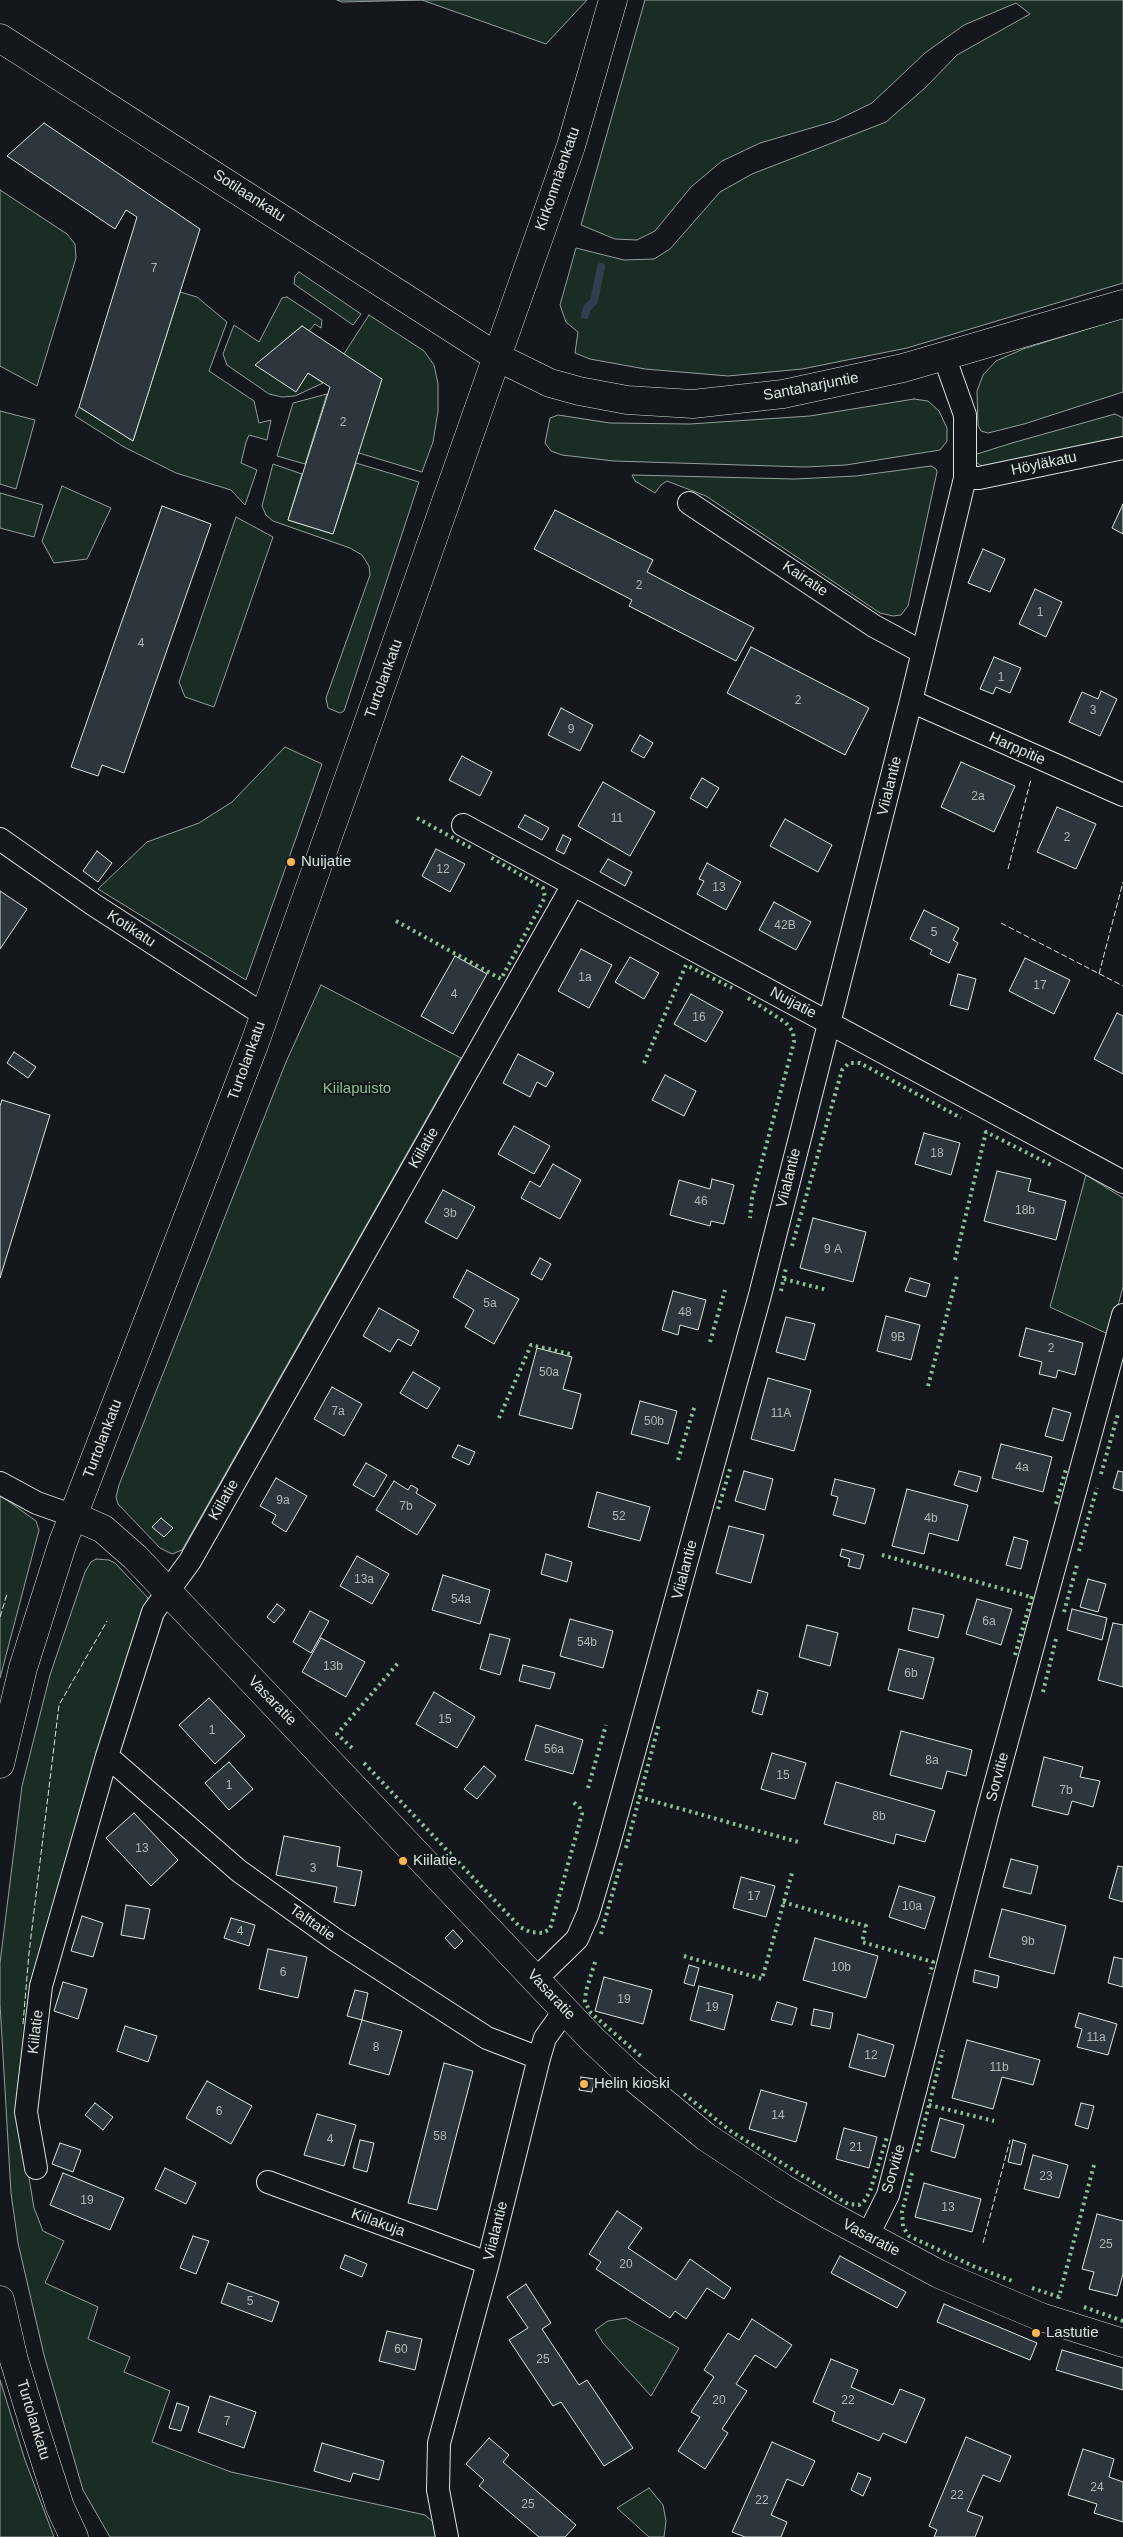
<!DOCTYPE html>
<meta charset="utf-8">
<style>
body{margin:0}
canvas{display:block;background:#14181c}
</style>
<canvas width="1123" height="2537"></canvas>
<script>
const g = document.querySelector('canvas').getContext('2d');
g.lineJoin = 'round';
function fillPath(path, color) {
  g.fillStyle = color;
  g.fill(path, 'evenodd');
}
function toPath(rows) {
  const path = new Path2D();
  for (const r of rows) {
    path.moveTo(r[0], r[1]);
    for (let i = 2; i < r.length; i += 2) path.lineTo(r[i], r[i + 1]);
  }
  return path;
}
function stroke(path, color, width, dash) {
  g.strokeStyle = color;
  g.lineWidth = width;
  g.lineCap = dash ? 'butt' : 'round';
  g.setLineDash(dash || []);
  g.stroke(path);
}
function drawText(font, color, halo, rows, align = 'center') {
  g.font = font + ' Arial,sans-serif';
  g.lineWidth = 4;
  g.setLineDash([]);
  g.textBaseline = 'middle';
  g.strokeStyle = halo;
  g.fillStyle = color;
  for (const [text, x, y, turn = 0] of rows) {
    g.save();
    g.translate(x, y);
    g.rotate((+turn || 0) * Math.PI / 180);
    g.textAlign = isNaN(turn) ? turn : align;
    if (halo) g.strokeText(text, 0, 0);
    g.fillText(text, 0, 0);
    g.restore();
  }
}
const green = toPath([
 [337,0,587,0,546,44,422,0,342,2,337,0],
 [645,0,1123,0,1123,283,907,348,802,369,728,376,645,369,590,359,575,353,578,332,566,322,560,305,576,248,624,260,654,259,670,249,720,192,752,174,886,122,925,88,957,55,1030,14,1016,3,964,25,925,53,872,103,835,121,760,143,722,161,691,187,655,231,637,240,615,239,581,225,645,0],
 [0,190,67,234,75,244,76,258,37,386,0,366,0,190],
 [299,272,361,314,353,325,294,284,295,276,299,272],
 [180,292,197,297,227,322,209,371,254,401,259,423,271,420,267,440,249,435,246,442,241,463,257,470,245,505,231,490,176,473,124,447,75,416,79,407,133,441,180,292],
 [287,297,322,320,321,328,315,324,309,331,302,326,256,365,296,391,308,373,323,383,295,396,282,397,269,394,227,365,223,354,234,325,259,342,282,298,287,297],
 [369,315,424,351,434,365,438,384,438,411,433,442,422,472,359,453,344,354,369,315],
 [1123,318,1123,392,1024,424,988,433,981,431,978,425,977,391,983,375,996,361,1023,349,1123,318],
 [327,394,305,464,277,456,293,403,327,394],
 [914,399,928,401,939,411,947,428,947,441,940,450,846,465,805,467,614,461,562,455,551,451,545,443,550,418,558,415,610,423,690,424,810,416,914,399],
 [0,411,35,420,16,489,0,484,0,411],
 [1115,414,1123,418,1123,438,992,469,984,468,972,459,974,455,1012,443,1115,414],
 [356,463,419,482,344,711,340,713,328,708,326,698,370,575,369,566,362,555,350,548,273,521,266,515,262,506,273,464,302,474,288,520,333,534,356,463],
 [931,466,936,469,937,472,908,606,901,615,893,616,880,613,706,496,667,481,661,485,655,493,635,481,632,475,795,479,856,476,931,466],
 [62,486,111,508,87,559,54,563,42,541,62,486],
 [0,493,43,505,34,537,0,528,0,493],
 [236,517,273,537,214,707,185,697,179,682,236,517],
 [285,747,322,764,246,980,98,889,147,842,199,823,232,802,285,747],
 [321,985,461,1058,182,1550,172,1554,160,1548,118,1504,116,1497,119,1485,286,1062,321,985],
 [1086,1175,1123,1198,1123,1287,1110,1335,1050,1307,1086,1175],
 [0,1495,36,1521,39,1530,0,1678,0,1495],
 [96,1559,109,1560,115,1563,148,1598,98,1759,19,2117,34,2208,43,2231,64,2241,45,2283,98,2307,88,2339,130,2357,124,2372,170,2391,152,2442,231,2472,425,2515,434,2523,439,2537,110,2537,83,2490,44,2355,18,2243,11,2193,0,2004,0,1963,22,1786,50,1675,85,1572,91,1562,96,1559],
 [626,2318,679,2348,651,2396,603,2343,595,2330,608,2321,626,2318],
 [0,2380,25,2460,54,2537,0,2537,0,2380],
 [649,2488,663,2505,666,2521,664,2537,649,2537,617,2508,649,2488]
]);
fillPath(green, '#1a2d24');
stroke(green, '#939e99', 1);
stroke(toPath([
 [585,315,587,308,594,301,601,267]
]), '#2f3f4d', 8);
const building = toPath([
 [44,123,200,229,133,441,79,407,137,217,126,210,115,229,7,156,44,123],
 [302,326,382,379,333,534,288,520,330,387,308,373,296,392,255,365,302,326],
 [1123,504,1123,534,1112,528,1123,504],
 [162,506,211,524,124,773,102,765,98,776,71,767,162,506],
 [555,510,653,560,647,572,754,628,736,661,629,606,632,600,534,549,555,510],
 [983,549,1005,559,990,592,968,583,983,549],
 [1035,589,1062,602,1046,637,1019,624,1035,589],
 [751,647,869,708,845,755,727,693,751,647],
 [994,657,1021,668,1010,693,996,687,993,694,980,689,994,657],
 [1101,691,1117,699,1100,736,1069,722,1082,692,1098,699,1101,691],
 [561,708,593,725,580,751,548,735,561,708],
 [640,735,653,743,644,758,631,751,640,735],
 [462,756,492,772,480,796,449,780,462,756],
 [961,762,1015,786,994,832,941,807,961,762],
 [702,778,719,788,707,808,690,798,702,778],
 [603,782,655,812,630,856,578,826,603,782],
 [1057,807,1096,824,1076,869,1037,852,1057,807],
 [525,815,549,828,542,840,518,827,525,815],
 [785,819,832,845,818,872,770,846,785,819],
 [563,835,571,839,564,854,556,850,563,835],
 [436,849,465,864,450,892,422,876,436,849],
 [97,851,112,863,98,882,83,871,97,851],
 [608,859,632,872,625,886,600,872,608,859],
 [707,863,741,882,726,910,697,894,704,881,699,879,707,863],
 [0,891,27,909,0,949,0,891],
 [774,902,811,922,796,950,759,930,774,902],
 [924,910,959,928,953,940,958,943,949,963,930,954,932,950,910,939,924,910],
 [581,949,612,965,589,1008,558,991,581,949],
 [455,956,487,974,453,1034,421,1016,455,956],
 [630,957,659,973,644,999,615,982,630,957],
 [1025,958,1070,980,1054,1014,1009,991,1025,958],
 [958,974,976,979,968,1010,950,1005,958,974],
 [691,994,723,1012,706,1042,674,1024,691,994],
 [1117,1013,1123,1016,1123,1074,1094,1059,1117,1013],
 [14,1052,36,1067,28,1078,7,1063,14,1052],
 [518,1054,554,1073,546,1087,537,1082,530,1097,503,1083,518,1054],
 [665,1075,696,1091,684,1116,652,1100,665,1075],
 [2,1100,50,1115,0,1278,0,1106,2,1100],
 [514,1126,550,1146,534,1174,498,1154,514,1126],
 [924,1133,960,1143,951,1175,915,1164,924,1133],
 [553,1164,581,1180,560,1219,521,1198,530,1181,540,1187,553,1164],
 [997,1171,1031,1179,1028,1191,1066,1201,1056,1240,984,1221,997,1171],
 [712,1179,734,1185,724,1224,711,1221,710,1226,670,1215,679,1180,710,1189,712,1179],
 [443,1190,475,1207,457,1239,425,1222,443,1190],
 [813,1218,866,1232,853,1282,800,1268,813,1218],
 [540,1258,551,1264,542,1280,531,1274,540,1258],
 [467,1270,519,1299,494,1344,465,1327,474,1310,453,1297,467,1270],
 [910,1278,930,1284,926,1297,905,1291,910,1278],
 [673,1291,706,1300,698,1330,680,1325,678,1335,662,1330,673,1291],
 [379,1308,419,1331,411,1346,398,1339,390,1352,363,1336,379,1308],
 [886,1316,920,1325,911,1360,877,1351,886,1316],
 [786,1317,815,1324,805,1360,776,1352,786,1317],
 [1026,1328,1083,1343,1075,1375,1058,1370,1056,1378,1039,1374,1042,1362,1019,1356,1026,1328],
 [537,1348,572,1357,563,1389,581,1394,572,1429,519,1415,537,1348],
 [413,1372,440,1388,427,1409,400,1393,413,1372],
 [768,1378,811,1390,794,1451,751,1439,768,1378],
 [332,1387,362,1404,344,1436,314,1419,332,1387],
 [640,1401,677,1411,668,1444,631,1434,640,1401],
 [1053,1408,1071,1413,1063,1441,1045,1436,1053,1408],
 [1001,1444,1052,1457,1043,1492,992,1478,1001,1444],
 [458,1445,475,1452,469,1465,452,1457,458,1445],
 [366,1463,387,1475,374,1497,353,1485,366,1463],
 [744,1471,773,1479,765,1510,735,1501,744,1471],
 [959,1471,981,1477,977,1492,954,1485,959,1471],
 [1118,1471,1123,1472,1123,1491,1113,1488,1118,1471],
 [276,1478,307,1496,286,1532,272,1523,276,1515,260,1506,276,1478],
 [835,1479,875,1489,865,1524,833,1515,838,1497,831,1495,835,1479],
 [394,1481,408,1490,411,1485,418,1489,416,1493,436,1505,417,1535,376,1510,394,1481],
 [907,1489,968,1505,958,1541,929,1533,924,1554,892,1546,907,1489],
 [597,1492,650,1507,640,1541,588,1527,597,1492],
 [161,1518,173,1528,164,1537,152,1527,161,1518],
 [729,1526,764,1535,751,1583,716,1573,729,1526],
 [1014,1537,1028,1541,1021,1569,1006,1565,1014,1537],
 [842,1549,864,1555,860,1569,848,1566,850,1559,840,1556,842,1549],
 [546,1554,572,1562,567,1582,541,1574,546,1554],
 [357,1556,389,1574,372,1604,340,1586,357,1556],
 [443,1575,490,1590,480,1624,432,1610,443,1575],
 [1088,1579,1106,1584,1098,1612,1080,1607,1088,1579],
 [977,1599,1012,1609,1001,1645,966,1634,977,1599],
 [277,1604,285,1610,274,1623,267,1617,277,1604],
 [913,1608,944,1615,938,1638,908,1630,913,1608],
 [1072,1609,1107,1618,1102,1640,1067,1630,1072,1609],
 [310,1611,329,1621,311,1653,293,1642,310,1611],
 [570,1619,613,1631,603,1668,560,1656,570,1619],
 [1113,1623,1123,1625,1123,1687,1098,1680,1113,1623],
 [807,1625,838,1633,830,1666,799,1657,807,1625],
 [490,1634,510,1639,500,1675,480,1669,490,1634],
 [321,1638,365,1662,346,1697,302,1672,321,1638],
 [899,1649,934,1658,923,1699,888,1690,899,1649],
 [523,1665,555,1673,550,1689,519,1681,523,1665],
 [758,1690,768,1693,762,1715,752,1712,758,1690],
 [434,1692,475,1717,457,1748,416,1724,434,1692],
 [209,1698,245,1736,215,1764,179,1725,209,1698],
 [536,1725,583,1740,573,1774,525,1760,536,1725],
 [901,1731,972,1750,966,1776,947,1771,942,1789,890,1775,901,1731],
 [772,1753,806,1763,795,1799,761,1789,772,1753],
 [1044,1757,1083,1767,1080,1777,1100,1781,1093,1807,1072,1801,1068,1815,1032,1806,1044,1757],
 [229,1762,253,1789,229,1810,205,1783,229,1762],
 [484,1766,496,1776,477,1799,464,1789,484,1766],
 [836,1782,935,1811,925,1842,896,1834,894,1844,824,1824,836,1782],
 [134,1813,178,1860,151,1886,106,1838,134,1813],
 [284,1836,340,1847,337,1866,362,1871,355,1906,334,1902,337,1887,276,1875,284,1836],
 [1011,1859,1038,1866,1031,1894,1003,1887,1011,1859],
 [1118,1866,1123,1867,1123,1902,1109,1898,1118,1866],
 [741,1877,775,1886,766,1917,733,1908,741,1877],
 [899,1886,935,1897,925,1929,889,1917,899,1886],
 [126,1905,150,1909,144,1939,121,1935,126,1905],
 [1002,1909,1066,1926,1054,1974,989,1957,1002,1909],
 [82,1916,103,1923,93,1957,71,1951,82,1916],
 [231,1918,255,1925,249,1946,224,1938,231,1918],
 [453,1930,463,1941,455,1949,445,1938,453,1930],
 [815,1938,878,1956,866,1998,803,1980,815,1938],
 [268,1949,307,1957,298,1998,259,1989,268,1949],
 [1114,1957,1123,1959,1123,1987,1108,1983,1114,1957],
 [689,1965,699,1968,694,1986,684,1983,689,1965],
 [975,1970,999,1976,997,1988,973,1982,975,1970],
 [604,1977,652,1990,643,2024,595,2011,604,1977],
 [63,1982,87,1989,78,2019,54,2011,63,1982],
 [699,1986,733,1995,724,2030,690,2020,699,1986],
 [355,1990,368,1993,362,2020,347,2016,355,1990],
 [777,2002,797,2008,792,2025,771,2020,777,2002],
 [814,2009,833,2013,830,2029,811,2025,814,2009],
 [1079,2013,1117,2024,1108,2055,1077,2047,1082,2029,1075,2027,1079,2013],
 [362,2020,402,2031,389,2075,349,2064,362,2020],
 [125,2026,157,2036,148,2062,117,2051,125,2026],
 [858,2034,894,2045,885,2077,849,2067,858,2034],
 [967,2040,1040,2060,1033,2085,1002,2077,993,2109,952,2098,967,2040],
 [444,2063,473,2071,437,2210,408,2203,444,2063],
 [581,2077,595,2079,592,2092,579,2090,581,2077],
 [207,2081,252,2106,231,2144,186,2118,207,2081],
 [761,2090,807,2103,796,2142,749,2129,761,2090],
 [95,2103,113,2117,103,2130,85,2115,95,2103],
 [1081,2103,1094,2106,1088,2129,1075,2125,1081,2103],
 [317,2114,356,2125,344,2166,304,2155,317,2114],
 [940,2118,964,2125,955,2158,931,2151,940,2118],
 [844,2128,877,2137,869,2168,836,2159,844,2128],
 [360,2140,374,2143,367,2172,353,2168,360,2140],
 [1013,2140,1026,2144,1021,2165,1008,2162,1013,2140],
 [60,2143,81,2150,73,2172,52,2164,60,2143],
 [1033,2155,1068,2165,1059,2198,1024,2189,1033,2155],
 [165,2168,196,2183,186,2204,155,2189,165,2168],
 [63,2173,124,2198,110,2230,50,2205,63,2173],
 [924,2183,981,2199,972,2232,915,2217,924,2183],
 [617,2211,642,2228,628,2248,676,2280,690,2259,731,2288,724,2299,707,2288,686,2319,675,2311,670,2318,596,2269,601,2262,589,2254,617,2211],
 [1097,2214,1123,2221,1123,2274,1117,2296,1089,2289,1094,2272,1082,2269,1097,2214],
 [193,2236,209,2241,196,2274,180,2268,193,2236],
 [345,2255,367,2264,362,2277,340,2268,345,2255],
 [840,2256,906,2292,897,2308,831,2273,840,2256],
 [228,2283,279,2302,272,2322,221,2303,228,2283],
 [526,2284,551,2323,542,2329,579,2385,587,2380,633,2448,604,2466,561,2402,553,2406,509,2340,528,2328,507,2297,526,2284],
 [944,2304,1037,2343,1030,2360,937,2322,944,2304],
 [752,2319,792,2345,776,2368,755,2355,736,2384,747,2391,722,2429,728,2433,705,2469,678,2451,700,2417,691,2412,714,2377,704,2370,728,2333,739,2340,752,2319],
 [387,2331,422,2339,415,2370,379,2361,387,2331],
 [1062,2350,1123,2368,1123,2390,1056,2370,1062,2350],
 [831,2359,858,2370,851,2387,893,2405,900,2389,925,2399,906,2443,883,2433,879,2441,832,2421,835,2412,813,2402,831,2359],
 [210,2396,256,2412,244,2448,198,2432,210,2396],
 [177,2403,189,2407,181,2431,169,2428,177,2403],
 [966,2437,1011,2456,1000,2482,983,2475,967,2511,983,2517,975,2537,934,2537,937,2530,929,2526,966,2437],
 [489,2438,509,2455,503,2462,576,2525,565,2537,539,2537,479,2486,484,2480,466,2464,489,2438],
 [772,2442,815,2461,803,2486,787,2479,771,2515,787,2522,781,2537,745,2537,732,2532,772,2442],
 [322,2443,384,2461,379,2480,353,2473,350,2482,314,2471,322,2443],
 [1083,2449,1114,2459,1109,2477,1123,2482,1123,2522,1094,2513,1097,2504,1068,2495,1083,2449],
 [858,2473,871,2478,863,2496,851,2490,858,2473]
]);
fillPath(building, '#2c363c');
stroke(building, '#d8e6dc', 1);
const street = toPath([
 [965,478,979,478,1123,448],
 [689,503,874,626,922,652],
 [911,701,1123,795],
 [463,825,1123,1182],
 [0,839,94,905,264,1015],
 [0,1483,37,1503,74,1516],
 [107,1756,239,1871,337,1941,487,2038,539,2058],
 [536,1979,577,1939,588,1914,607,1850,760,1295,911,701,965,478,965,415,944,356],
 [36,2168,26,2112,41,1986,107,1756,153,1612,190,1561,573,885],
 [268,2182,488,2263],
 [867,2237,888,2195,988,1811,1123,1315],
 [447,2537,438,2490,439,2443,488,2263,539,2058,545,2038,565,2010]
]);
const secondary = toPath([
 [0,38,497,357,550,383,579,391,627,400,693,404,783,394,903,368,1123,304],
 [74,1516,103,1529,135,1557,592,2039,628,2073,706,2137,783,2188,829,2215,939,2274,1041,2317,1123,2343],
 [0,1764,23,1668,63,1542,254,1045,353,766,571,146,613,0],
 [0,2300,14,2360,35,2429,60,2507,74,2537]
]);
stroke(street, '#d8e6dc', 24);
stroke(secondary, '#d8e6dc', 29);
stroke(street, '#14181c', 22);
stroke(secondary, '#14181c', 28);
stroke(toPath([
 [417,818,473,849],
 [396,921,501,979,545,897,543,888,490,857],
 [748,998,786,1023,793,1032,794,1042,752,1198,750,1218],
 [644,1063,686,965,732,988],
 [792,1246,842,1070,849,1063,860,1063,961,1118],
 [955,1260,986,1132,1053,1166],
 [784,1279,827,1290],
 [781,1291,786,1268],
 [710,1342,725,1290],
 [928,1386,957,1276],
 [499,1418,531,1345,570,1354],
 [678,1460,695,1405],
 [1101,1474,1118,1414],
 [1056,1504,1066,1469],
 [718,1509,731,1466],
 [1079,1551,1097,1488],
 [882,1555,1031,1597],
 [1064,1612,1077,1565],
 [1015,1655,1033,1593],
 [1043,1692,1056,1639],
 [352,1748,337,1734,399,1662],
 [364,1763,520,1927,530,1932,543,1933,550,1929,582,1814,580,1808,572,1801],
 [588,1788,606,1725],
 [639,1797,798,1842],
 [626,1848,659,1724],
 [783,1902,866,1926,862,1942,933,1962,930,1974],
 [601,1934,621,1863],
 [684,1956,762,1979,792,1873],
 [595,1962,586,1991,585,2002,591,2013,643,2058],
 [684,2094,732,2132,848,2204,859,2205,865,2200,870,2191,887,2137],
 [929,2105,994,2121],
 [917,2152,943,2050],
 [912,2173,902,2212,903,2227,909,2236,973,2266,1015,2282],
 [1032,2288,1059,2297,1094,2165],
 [1084,2307,1123,2321]
]), '#8ac095', 4, [2.5, 4]);
stroke(toPath([
 [1008,869,1031,779],
 [1001,923,1123,986],
 [1099,974,1123,882],
 [0,1617,7,1594],
 [23,2024,29,1953,59,1705,107,1621],
 [983,2243,1010,2140]
]), '#d8e6dc', 1, [6, 2.5]);
for (const [x, y, r, color] of [
 [291,862,5,"#ffb74d"],
 [403,1861,5,"#ffb74d"],
 [584,2084,5,"#ffb74d"],
 [1036,2333,5,"#ffb74d"]
]) {
  const dot = new Path2D();
  dot.arc(x, y, r, 0, 2 * Math.PI);
  g.fillStyle = color;
  g.fill(dot);
  stroke(dot, '#14181c', 2);
}
drawText('12px', '#adbab4', null, [
 ["7",154,269],
 ["2",343,423],
 ["2",639,586],
 ["1",1040,613],
 ["4",141,644],
 ["1",1001,678],
 ["2",798,701],
 ["3",1093,711],
 ["9",571,730],
 ["2a",978,797],
 ["11",617,819],
 ["2",1067,838],
 ["12",443,870],
 ["13",719,888],
 ["42B",785,926],
 ["5",934,933],
 ["1a",585,978],
 ["17",1040,986],
 ["4",454,995],
 ["16",699,1018],
 ["18",937,1154],
 ["46",701,1202],
 ["18b",1025,1211],
 ["3b",450,1214],
 ["9 A",833,1250],
 ["5a",490,1304],
 ["48",685,1313],
 ["9B",898,1338],
 ["2",1051,1349],
 ["50a",549,1373],
 ["7a",338,1412],
 ["11A",781,1414],
 ["50b",654,1422],
 ["4a",1022,1468],
 ["9a",283,1501],
 ["7b",406,1507],
 ["52",619,1517],
 ["4b",931,1519],
 ["13a",364,1580],
 ["54a",461,1600],
 ["6a",989,1622],
 ["54b",587,1643],
 ["13b",333,1667],
 ["6b",911,1674],
 ["15",445,1720],
 ["1",212,1731],
 ["56a",554,1750],
 ["8a",932,1761],
 ["15",783,1776],
 ["1",229,1786],
 ["7b",1066,1791],
 ["8b",879,1817],
 ["13",142,1849],
 ["3",313,1869],
 ["17",754,1897],
 ["10a",912,1907],
 ["4",240,1932],
 ["9b",1028,1942],
 ["10b",841,1968],
 ["6",283,1973],
 ["19",624,2000],
 ["19",712,2008],
 ["11a",1096,2038],
 ["8",376,2048],
 ["12",871,2056],
 ["11b",999,2068],
 ["6",219,2112],
 ["14",778,2116],
 ["58",440,2137],
 ["4",330,2140],
 ["21",856,2148],
 ["23",1046,2177],
 ["19",87,2201],
 ["13",948,2208],
 ["25",1106,2245],
 ["20",626,2265],
 ["5",250,2302],
 ["60",401,2350],
 ["25",543,2360],
 ["20",719,2401],
 ["22",848,2401],
 ["7",227,2422],
 ["24",1097,2488],
 ["22",957,2496],
 ["22",762,2501],
 ["25",528,2505]
]);
drawText('15px', '#d8e6dc', '#14181c', [
 ["Kirkonmäenkatu",558,179,-71],
 ["Sotilaankatu",249,196,33],
 ["Santaharjuntie",811,387,-11],
 ["Höyläkatu",1044,464,-12],
 ["Kairatie",805,579,34],
 ["Turtolankatu",384,679,-70],
 ["Harppitie",1017,749,24],
 ["Viialantie",890,786,-76],
 ["Kotikatu",131,929,33],
 ["Nuijatie",793,1003,28],
 ["Turtolankatu",247,1061,-70],
 ["Kiilatie",424,1148,-60],
 ["Viialantie",789,1178,-76],
 ["Turtolankatu",103,1439,-69],
 ["Kiilatie",224,1500,-60],
 ["Viialantie",685,1570,-75],
 ["Vasaratie",272,1701,46],
 ["Sorvitie",998,1777,-75],
 ["Talttatie",312,1923,35],
 ["Vasaratie",551,1995,47],
 ["Kiilatie",36,2032,-83],
 ["Sorvitie",894,2169,-74],
 ["Kiilakuja",378,2223,20],
 ["Viialantie",496,2231,-76],
 ["Vasaratie",871,2238,28],
 ["Turtolankatu",33,2420,73]
]);
drawText('15px', '#d8e6dc', '#14181c', [
 ["Nuijatie",301,862],
 ["Kiilatie",413,1861],
 ["Helin kioski",594,2084],
 ["Lastutie",1046,2333]
], 'left');
drawText('15px', '#8ac095', '#14181c', [
 ["Kiilapuisto",357,1089]
]);
</script>
